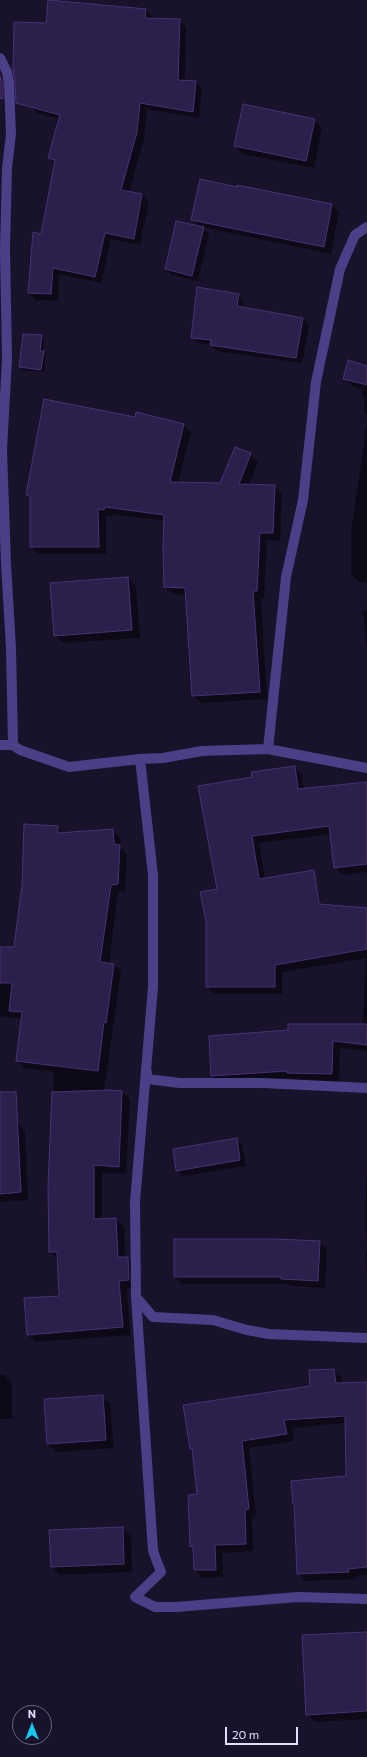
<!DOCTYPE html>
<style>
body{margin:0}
#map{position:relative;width:367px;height:1757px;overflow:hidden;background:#19122b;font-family:Commissioner,sans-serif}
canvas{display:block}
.north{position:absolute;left:12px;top:1705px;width:40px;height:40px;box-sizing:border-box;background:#19122b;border:1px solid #6a647f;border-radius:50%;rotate:0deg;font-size:11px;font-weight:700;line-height:16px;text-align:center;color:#e4defd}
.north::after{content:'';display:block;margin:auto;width:14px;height:18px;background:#13c9f4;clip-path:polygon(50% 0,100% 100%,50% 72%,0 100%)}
.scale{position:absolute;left:225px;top:1727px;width:73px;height:18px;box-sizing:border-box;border:2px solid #e4defd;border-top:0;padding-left:5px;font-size:12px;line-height:14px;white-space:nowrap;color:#e4defd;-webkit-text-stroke:3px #19122b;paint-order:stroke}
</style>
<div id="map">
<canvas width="367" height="1757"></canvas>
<div class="north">N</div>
<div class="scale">20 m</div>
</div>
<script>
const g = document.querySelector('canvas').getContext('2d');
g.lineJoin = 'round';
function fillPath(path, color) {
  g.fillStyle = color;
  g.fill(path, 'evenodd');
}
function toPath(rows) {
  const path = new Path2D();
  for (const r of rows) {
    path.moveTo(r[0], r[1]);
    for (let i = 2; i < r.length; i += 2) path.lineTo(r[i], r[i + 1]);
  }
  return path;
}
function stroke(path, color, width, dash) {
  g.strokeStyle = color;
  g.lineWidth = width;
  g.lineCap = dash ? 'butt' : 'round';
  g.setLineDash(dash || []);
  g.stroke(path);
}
fillPath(toPath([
 [146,10,153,17,152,19,179,20,186,27,185,81,196,82,202,89,199,118,147,109,144,140,129,192,142,195,149,202,140,245,111,239,101,283,59,274,58,301,36,300,29,293,55,164,49,158,60,119,37,113,30,106,47,24],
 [314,120,322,128,314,168,243,154,235,146],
 [238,186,332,205,339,212,331,254,202,227,209,234,198,281,172,275,166,269,200,227,192,219,237,189],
 [238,295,244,301,243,308,303,319,309,325,302,363,217,351,211,345,198,343,192,337],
 [41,336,44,339,43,352,46,355,44,372,23,370,20,367],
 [367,367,367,415,364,411,365,402,361,389,352,386,344,378],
 [135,418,184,425,191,432,178,483,221,484,250,454,258,462,249,485,274,486,282,494,280,541,267,540,264,599,261,598,267,699,201,703,193,696,186,595,173,594,165,587,165,521,112,514,112,517,106,516,106,554,39,554,31,547,31,499,27,495],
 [367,424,367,582,359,582,351,574,351,531],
 [128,578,136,586,140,638,63,643,55,635],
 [363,611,367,611,367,646],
 [294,767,302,774,304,790,367,783,367,872,342,875,335,867,331,834,259,843,265,879,292,903,367,909,367,1051,340,1048,339,1081,295,1080,293,1078,219,1083,212,1076,210,1037,363,1025,366,958,282,972,282,994,215,994,207,987,218,889,253,778],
 [58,827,65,834,112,830,120,838,121,848,127,854,125,891,118,892,109,964,114,965,121,972,104,1091,122,1092,130,1099,126,1174,102,1173,102,1219,116,1219,124,1227,125,1258,128,1258,135,1266,137,1288,127,1288,130,1335,35,1342,28,1334,60,1297,58,1260,50,1252,49,1187,54,1072,24,1068,17,1060,22,1019,0,1016,0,948,15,948],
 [17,1123,25,1131,28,1200,0,1202,0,1156],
 [236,1139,242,1145,246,1166,183,1176,177,1170],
 [367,1170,367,1238,365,1219],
 [320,1242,327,1250,325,1288,290,1286,288,1284,182,1284,175,1277],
 [366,1252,367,1252,367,1272],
 [334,1370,342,1377,342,1384,367,1383,367,1575,356,1576,356,1579,305,1581,298,1573,347,1477,346,1423,292,1428,294,1441,249,1448,256,1516,252,1517,253,1551,222,1553,223,1577,202,1578,195,1570,194,1550,191,1546,198,1495,193,1451,191,1448,311,1387],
 [0,1375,4,1375,12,1383,12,1419,0,1419],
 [102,1396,110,1404,114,1448,56,1452,48,1444],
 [122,1528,131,1536,132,1572,60,1575,52,1567],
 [367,1633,367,1719,315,1722,307,1714]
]), '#0007');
const building = toPath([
 [48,0,146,9,145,18,180,19,178,80,196,81,193,112,140,103,137,132,121,190,142,194,134,239,105,233,95,277,53,268,51,294,28,293,33,232,41,234,55,160,48,158,60,115,16,103,15,83,13,69,14,22,46,23,48,0],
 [0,76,3,84,3,99,0,98,0,76],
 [243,104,315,119,306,161,234,146,243,104],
 [200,179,237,187,237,185,332,204,324,247,191,220,200,179],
 [176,221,204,227,192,276,165,269,176,221],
 [197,287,239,294,237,306,303,318,296,358,210,345,211,340,191,338,197,287],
 [23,334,42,335,40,351,44,351,41,370,19,367,23,334],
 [348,360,367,366,367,385,343,379,348,360],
 [44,399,135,417,136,412,184,424,170,482,220,483,235,447,251,453,239,484,275,485,273,533,260,533,257,591,253,591,260,692,192,696,185,588,164,587,163,548,164,515,105,507,104,510,98,509,99,547,30,547,30,496,26,495,44,399],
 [128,577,132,630,54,636,50,583,128,577],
 [295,766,298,789,367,782,367,864,334,868,329,826,252,836,259,879,314,870,319,904,367,908,367,949,275,965,275,987,206,987,206,921,200,892,217,889,198,786,252,777,251,772,295,766],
 [24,824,58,826,58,833,113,829,114,844,120,845,118,884,111,885,100,962,114,964,106,1023,104,1022,98,1071,16,1061,22,1012,9,1011,12,983,0,983,0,947,14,947,22,885,24,824],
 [288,1024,367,1024,367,1045,333,1041,332,1074,287,1073,287,1071,211,1076,209,1036,288,1030,288,1024],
 [110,1090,122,1091,119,1167,94,1165,94,1219,116,1218,118,1257,128,1257,129,1280,119,1281,123,1327,27,1335,24,1298,59,1296,57,1252,49,1252,48,1187,52,1092,110,1090],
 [0,1092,16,1092,21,1192,0,1194,0,1092],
 [237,1138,240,1160,176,1171,173,1149,237,1138],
 [174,1239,276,1239,320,1241,318,1281,281,1279,281,1277,174,1277,174,1239],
 [334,1369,336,1383,367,1382,367,1567,348,1569,349,1572,297,1574,294,1504,293,1504,291,1481,346,1476,345,1416,284,1420,287,1434,242,1441,249,1509,245,1510,246,1544,215,1545,216,1570,194,1570,193,1546,190,1547,188,1495,197,1494,192,1448,190,1449,183,1405,310,1386,309,1370,334,1369],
 [103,1395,106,1440,47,1444,44,1399,103,1395],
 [123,1527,124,1564,51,1567,49,1530,123,1527],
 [367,1632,367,1711,306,1715,302,1635,367,1632]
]);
fillPath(building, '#2c1f4b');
stroke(building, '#463376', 1);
stroke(toPath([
 [0,58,7,72,9,83,11,134,7,168,5,249,7,359,2,450,6,564,11,648,13,745],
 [0,745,13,745,20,750,69,767,140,759,163,758,202,751,268,749,367,768],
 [268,749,286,577,303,500,316,382,340,269,355,235,367,227],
 [140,759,153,875,153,987,135,1202,136,1297,153,1551,161,1572,135,1597,155,1607,176,1607,298,1597,367,1599],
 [147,1072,147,1079,180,1083,263,1083,367,1088],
 [136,1297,153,1317,213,1320,247,1330,269,1334,367,1338]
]), '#494087', 10);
</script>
